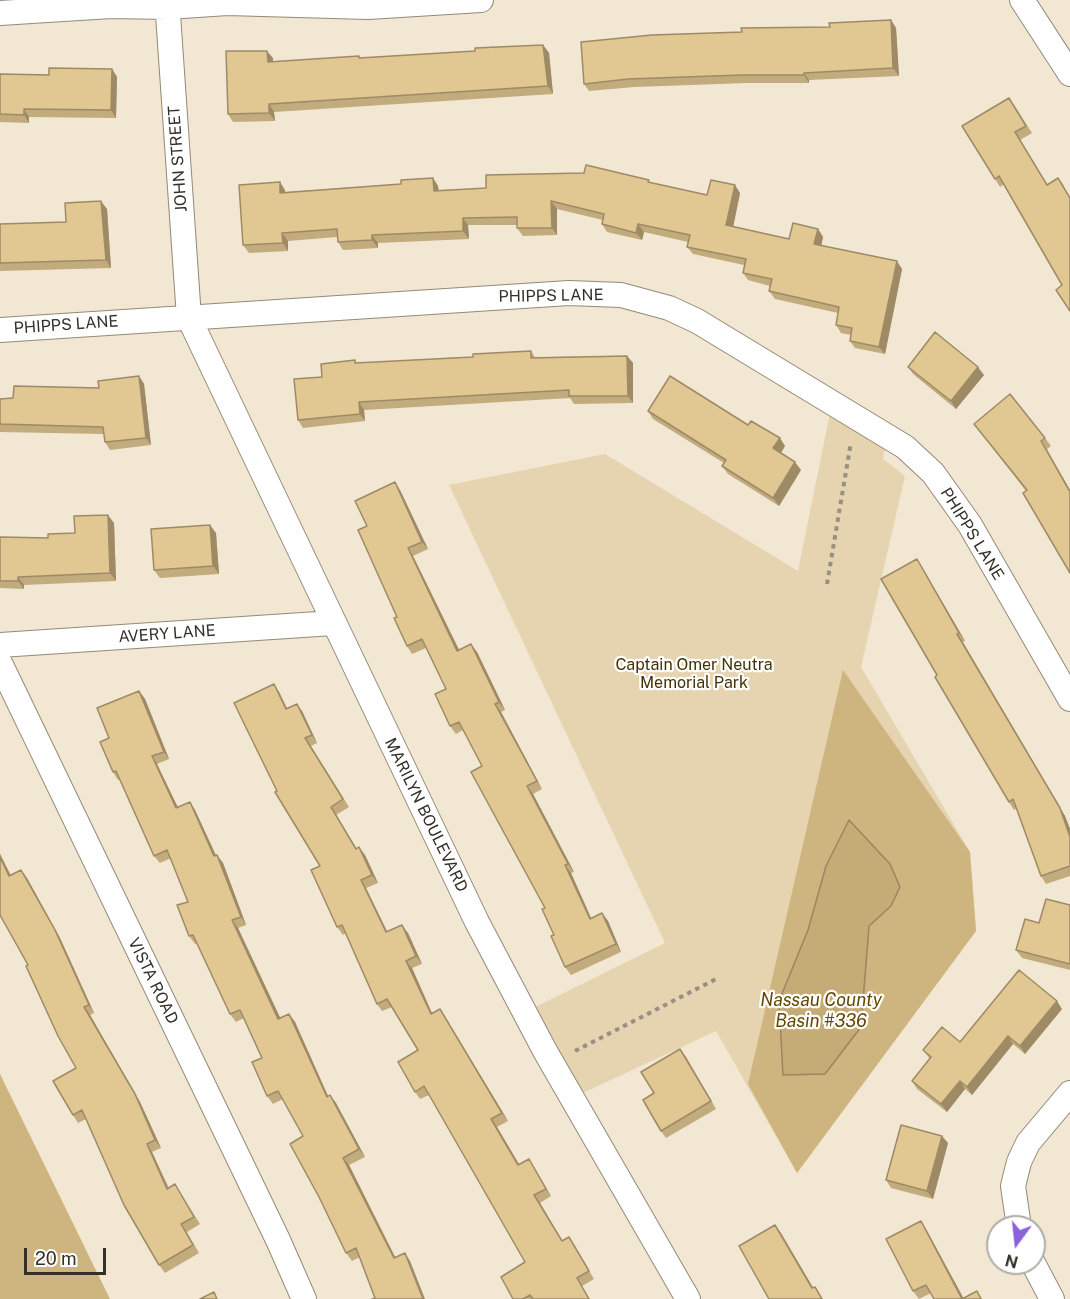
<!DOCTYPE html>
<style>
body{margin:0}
#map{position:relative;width:1070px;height:1299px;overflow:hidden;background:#f1e7d3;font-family:"Public Sans",sans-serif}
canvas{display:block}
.north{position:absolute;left:986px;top:1215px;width:60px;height:60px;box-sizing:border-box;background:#fff;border:2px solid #aeaca9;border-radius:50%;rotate:195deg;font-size:16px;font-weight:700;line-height:24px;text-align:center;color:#343028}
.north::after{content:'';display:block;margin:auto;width:21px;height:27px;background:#8b62dc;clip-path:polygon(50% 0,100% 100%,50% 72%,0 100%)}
.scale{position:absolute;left:24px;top:1248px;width:82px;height:27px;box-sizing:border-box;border:3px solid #343028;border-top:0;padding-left:8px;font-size:18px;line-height:21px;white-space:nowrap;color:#343028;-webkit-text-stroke:4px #fff;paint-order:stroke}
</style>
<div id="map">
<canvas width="1070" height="1299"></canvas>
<div class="north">N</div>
<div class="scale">20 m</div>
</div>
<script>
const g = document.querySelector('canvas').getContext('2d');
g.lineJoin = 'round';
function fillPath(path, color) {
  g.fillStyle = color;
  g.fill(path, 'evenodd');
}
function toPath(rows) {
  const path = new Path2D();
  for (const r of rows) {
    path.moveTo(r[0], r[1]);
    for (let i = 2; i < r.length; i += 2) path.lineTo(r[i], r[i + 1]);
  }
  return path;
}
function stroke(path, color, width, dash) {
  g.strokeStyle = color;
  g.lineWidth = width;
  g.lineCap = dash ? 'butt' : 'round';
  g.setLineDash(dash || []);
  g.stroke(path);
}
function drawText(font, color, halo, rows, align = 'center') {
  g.font = font + ' "Public Sans",sans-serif';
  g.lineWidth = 4.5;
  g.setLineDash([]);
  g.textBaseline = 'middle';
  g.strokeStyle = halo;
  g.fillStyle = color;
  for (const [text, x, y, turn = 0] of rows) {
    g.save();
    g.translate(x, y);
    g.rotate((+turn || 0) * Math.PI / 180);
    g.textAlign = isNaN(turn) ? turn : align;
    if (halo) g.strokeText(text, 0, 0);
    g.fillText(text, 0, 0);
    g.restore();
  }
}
fillPath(toPath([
 [832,403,887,436,883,459,905,476,861,667,970,852,976,931,797,1173,716,1031,572,1098,525,1012,665,943,449,485,605,454,798,571]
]), '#e6d4b0');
fillPath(toPath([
 [843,670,970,852,976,931,797,1173,748,1084],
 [0,1074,110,1299,0,1299]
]), '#ceb57f');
const water = toPath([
 [849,820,890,864,900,887,891,906,869,926,861,1027,825,1074,783,1075,779,1001,808,930,826,866,849,820]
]);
fillPath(water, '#c5ab76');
stroke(water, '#9a865f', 1.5);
const minor = toPath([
 [167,0,189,318,477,922,545,1051,688,1299],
 [1022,0,1070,74],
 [0,13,111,6,168,7,227,3,368,7,481,0],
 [0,330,569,293,621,295,669,308,697,321,905,447,933,473,970,525,1070,699],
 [0,645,333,623],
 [0,663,278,1240,304,1299],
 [1019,1227,1013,1186,1019,1162,1028,1143,1070,1093],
 [1033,1263,1052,1299]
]);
stroke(minor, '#938a77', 26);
stroke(toPath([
 [827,584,851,442],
 [575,1051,716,979]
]), '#989082', 4, [4.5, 4.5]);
stroke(minor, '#fff', 24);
fillPath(toPath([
 [891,20,896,28,899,76,809,80,809,83,747,83,634,87,589,91,584,84,742,32,830,27],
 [543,45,549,53,553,94,274,112,275,121,233,122,228,114,273,58,273,62,361,58,475,51],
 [112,69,117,77,116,118,29,117,29,123,0,122,0,74,49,75],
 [1014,105,1032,133,1020,140,1047,185,1058,178,1064,186,1062,285,1004,184,1000,187,995,179],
 [433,178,438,186,439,190,651,183,707,195,740,193,733,226,789,239,818,229,823,237,821,246,902,269,885,354,855,348,850,341,851,335,841,333,836,325,838,313,775,299,769,291,770,286,748,280,743,273,744,265,693,254,687,247,688,242,644,232,642,240,607,232,602,224,603,220,557,209,557,235,523,236,517,228,517,225,468,225,469,239,378,243,378,248,343,250,338,242,337,237,288,241,288,251,249,253,243,245,285,190,285,192,401,184],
 [107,209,111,268,0,271,0,224,66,222],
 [531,351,535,357,627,356,633,363,633,403,574,404,570,398,364,410,365,421,303,428,298,420,322,377,355,360,357,363,473,357],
 [908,367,984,375,956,409,913,374],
 [139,376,144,384,151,445,110,450,105,442,104,434,0,432,0,399,99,388],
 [648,411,748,425,785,446,781,453,801,470,779,506,728,474,722,466,724,463,653,419],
 [974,424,1045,438,1051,446,1047,449,1070,490,1026,491],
 [400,490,428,549,413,556,459,650,477,652,505,710,501,712,542,789,533,794,574,872,571,873,591,918,602,913,608,921,621,952,571,975,565,967,545,908,482,766,463,730,456,734,450,726,446,689,426,648,412,654,407,646,367,526],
 [114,523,116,581,24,585,24,589,0,588,0,537,48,538,75,533],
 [216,533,219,574,160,578,154,570],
 [922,567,965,641,963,642,1065,816,1070,829,1070,876,1046,884,1041,876,1017,808,1014,810,1009,802,937,675],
 [274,684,279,692,287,708,302,711,317,743,311,746,349,807,336,815,357,849,365,855,378,883,366,888,387,931,408,933,422,964,412,968,432,1014,445,1017,508,1121,497,1127,519,1164,534,1167,551,1196,540,1203,562,1241,569,1237,594,1279,582,1286,590,1299,513,1299,525,1262,429,1095,420,1099,415,1092,418,1050,392,1007,382,1011,377,1004,346,933,343,935,337,927,320,866,277,791],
 [139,691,145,699,169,759,157,764,178,808,190,802,195,810,216,856,223,863,246,925,238,928,280,1018,289,1014,295,1022,328,1096,336,1103,365,1157,349,1165,395,1257,410,1261,375,1298,360,1257,352,1261,346,1253,303,1136,283,1099,273,1104,267,1096,262,1058,244,1018,236,1022,230,1014,197,943,195,944,189,936,188,902,171,858,160,863,154,856,120,779,118,780,113,772,109,738],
 [0,854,11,876,21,870,27,878,60,938,94,1013,90,1015,140,1102,161,1148,152,1152,169,1188,175,1184,200,1224,187,1232,199,1253,165,1273,159,1265,86,1119,78,1123,73,1115,76,1068,28,965,0,915],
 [1070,905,1070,970,1022,958,1016,950,1039,923],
 [1062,1009,1025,1054,1013,1044,972,1095,965,1089,947,1112,917,1089,912,1081,930,1059,923,1050,960,1042],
 [680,1049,716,1109,666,1138,661,1131,654,1093],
 [948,1143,933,1199,891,1188,886,1180],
 [921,1221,926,1229,963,1298,977,1291,982,1299,934,1299,931,1293,919,1299,913,1291]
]), '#c2ab7d');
fillPath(toPath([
 [891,20,896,28,899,76,893,68],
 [543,45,549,53,553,94,548,86],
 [267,51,273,58,273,70,268,62],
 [112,69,117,77,116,118,111,110],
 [804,73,809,80,809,83,804,75],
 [269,104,274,112,275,121,269,113],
 [24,109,29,117,29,123,24,115],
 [433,178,438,186,439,198,434,191],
 [280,182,285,190,286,201,280,193],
 [735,185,740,193,732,233,726,225],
 [101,201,107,209,111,268,106,260],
 [551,201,557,209,557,235,552,228],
 [463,218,468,225,469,239,463,231],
 [638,224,644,232,642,240,636,233],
 [818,229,823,237,820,252,814,244],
 [282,233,288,241,288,251,283,243],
 [372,235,378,243,378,248,372,240],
 [897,261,902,269,885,354,879,347],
 [627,356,633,363,633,403,628,396],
 [978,367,984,375,956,409,951,401],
 [139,376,144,384,151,445,146,438],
 [359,402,364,410,365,421,360,414],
 [780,438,785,446,779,456,773,448],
 [1041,441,1070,490,1070,492],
 [795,462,801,470,779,506,773,498],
 [395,482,400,490,428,549,422,542],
 [108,515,114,523,116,581,110,573],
 [210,525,216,533,219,574,213,566],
 [408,548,413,556,463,658,457,651],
 [917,559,922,567,965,641,959,633],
 [18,577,24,585,24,589,18,581],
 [957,634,1065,816,1070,829,1070,837],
 [471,644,477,652,505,710,499,702],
 [274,684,279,692,291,717,286,709],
 [139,691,145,699,169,759,164,752],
 [297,704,302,711,317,743,312,735],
 [495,704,501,712,542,789,537,781],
 [152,756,157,764,182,816,176,808],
 [527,786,533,794,574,872,568,864],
 [190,802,195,810,220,864,214,856],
 [359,847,365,855,378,883,372,875],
 [0,854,15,884,9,876,0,857],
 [217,855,223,863,246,925,241,917],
 [565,865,571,873,595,927,590,919],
 [21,870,27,878,60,938,94,1013,89,1005],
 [361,880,366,888,391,940,386,932],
 [602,913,608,921,621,952,616,944],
 [232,920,238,928,284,1026,278,1019],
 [402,925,408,933,422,964,416,956],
 [406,961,412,968,436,1022,431,1014],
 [1057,1001,1062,1009,1025,1054,1020,1046],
 [84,1007,90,1015,140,1102,161,1148,155,1140],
 [440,1009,445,1017,508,1121,502,1113],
 [289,1014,295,1022,332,1105,327,1097],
 [1008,1036,1013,1044,972,1095,967,1087],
 [680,1049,686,1057,716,1109,711,1101],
 [960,1081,965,1089,947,1112,941,1104],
 [330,1095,336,1103,365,1157,359,1149],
 [491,1119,497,1127,524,1173,518,1165],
 [942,1136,948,1143,933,1199,927,1191],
 [147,1144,152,1152,172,1197,167,1189],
 [343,1158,349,1165,399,1265,394,1258],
 [529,1159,534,1167,551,1196,546,1189],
 [534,1195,540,1203,567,1249,562,1241],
 [921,1221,926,1229,964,1299,962,1299],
 [775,1225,781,1233,818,1296,812,1288],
 [405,1253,410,1261,425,1299,423,1299]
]), '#9e8b66');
const building = toPath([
 [891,20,893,68,804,73,804,75,742,75,628,79,584,84,581,42,652,35,742,32,741,28,830,27,829,23,891,20],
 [543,45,548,86,269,104,269,113,228,114,226,51,267,51,268,62,359,56,359,58,475,51,475,48,543,45],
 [49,68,112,69,111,110,24,109,24,115,0,114,0,74,49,75,49,68],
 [1009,98,1026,126,1015,132,1047,185,1058,178,1070,198,1070,311,1056,290,1062,285,999,176,995,179,962,126,1009,98],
 [586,165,649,180,648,182,707,195,711,180,735,185,726,225,789,239,793,223,818,229,814,244,897,261,879,347,850,341,852,328,836,325,839,307,769,291,772,279,743,273,746,259,687,247,690,235,638,224,636,233,602,224,604,214,551,201,552,228,517,228,517,217,463,218,463,231,372,235,372,240,338,242,337,229,282,233,283,243,243,245,239,185,280,182,280,193,401,184,401,180,433,178,434,191,486,188,486,175,584,173,586,165],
 [101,201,106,260,0,263,0,224,66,222,65,203,101,201],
 [935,332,978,367,951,401,908,367,935,332],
 [531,351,531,358,627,356,628,396,569,396,569,390,359,402,360,414,298,420,294,379,322,377,321,364,355,360,355,363,473,357,473,354,531,351],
 [139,376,146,438,105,442,103,427,0,424,0,399,13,398,14,386,99,388,98,381,139,376],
 [670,376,748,425,751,421,780,438,773,448,795,462,773,498,722,466,726,460,648,411,670,376],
 [1010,394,1045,438,1041,441,1070,492,1070,573,1023,493,1027,490,974,424,1010,394],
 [395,482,422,542,408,548,457,651,471,644,499,702,495,704,537,781,527,786,568,864,565,865,590,919,602,913,616,944,565,967,551,936,554,935,542,909,545,908,471,772,482,766,459,722,450,726,435,694,446,689,422,639,407,646,394,618,397,617,358,530,367,526,355,501,395,482],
 [108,515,110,573,18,577,18,581,0,581,0,537,48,538,48,534,75,533,74,516,108,515],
 [210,525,213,566,154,570,151,529,210,525],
 [917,559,959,633,957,634,1060,808,1070,837,1070,866,1041,876,1013,799,1009,802,935,677,937,675,881,579,917,559],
 [274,684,286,709,297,704,312,735,305,738,343,799,331,807,356,849,359,847,372,875,361,880,386,932,402,925,416,956,406,961,431,1014,440,1009,502,1113,491,1119,518,1165,529,1159,546,1189,534,1195,562,1241,569,1237,589,1271,577,1278,589,1299,533,1299,530,1295,523,1299,513,1299,501,1277,525,1262,424,1086,415,1092,398,1062,418,1050,387,999,377,1004,342,925,337,927,311,870,320,866,275,792,277,791,234,703,274,684],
 [139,691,164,752,152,756,176,808,190,802,214,856,217,855,241,917,232,920,278,1019,289,1014,327,1097,330,1095,359,1149,343,1158,394,1258,405,1253,423,1299,372,1299,375,1298,356,1248,346,1253,319,1197,290,1144,303,1136,278,1091,267,1096,252,1062,262,1058,240,1010,230,1014,193,935,189,936,177,905,188,902,167,850,154,856,116,771,113,772,100,742,109,738,97,708,139,691],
 [0,857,9,876,21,870,55,930,89,1005,84,1007,135,1094,155,1140,147,1144,167,1189,175,1184,194,1217,181,1224,193,1245,159,1265,124,1205,82,1110,73,1115,53,1081,76,1068,58,1036,26,966,28,965,0,915,0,857],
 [1046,899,1070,905,1070,964,1016,950,1025,919,1039,923,1046,899],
 [1019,970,1057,1001,1020,1046,1008,1036,967,1087,960,1081,941,1104,912,1081,931,1057,923,1050,942,1027,960,1042,1019,970],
 [680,1049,711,1101,661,1131,643,1100,654,1093,641,1072,680,1049],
 [901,1125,942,1136,927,1191,886,1180,901,1125],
 [921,1221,962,1299,977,1291,981,1299,934,1299,926,1285,913,1291,886,1239,921,1221],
 [775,1225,812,1288,815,1287,822,1299,769,1299,739,1246,775,1225],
 [214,1292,217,1299,200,1299,214,1292]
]);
fillPath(building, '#e1c791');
stroke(building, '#9e8b66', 1.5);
drawText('16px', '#343028', '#fff', [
 ["JOHN STREET",178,159,-94],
 ["PHIPPS LANE",551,296,-1],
 ["PHIPPS LANE",66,325,-4],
 ["PHIPPS LANE",972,534,58],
 ["AVERY LANE",167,634,-4],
 ["MARILYN BOULEVARD",426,815,64],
 ["VISTA ROAD",153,981,64]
]);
drawText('16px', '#443205', '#fff', [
 ["Captain Omer Neutra",694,665],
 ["Memorial Park",694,683]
]);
drawText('italic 18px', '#624802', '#fff', [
 ["Nassau County",821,1000],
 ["Basin #336",821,1021]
]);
</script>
